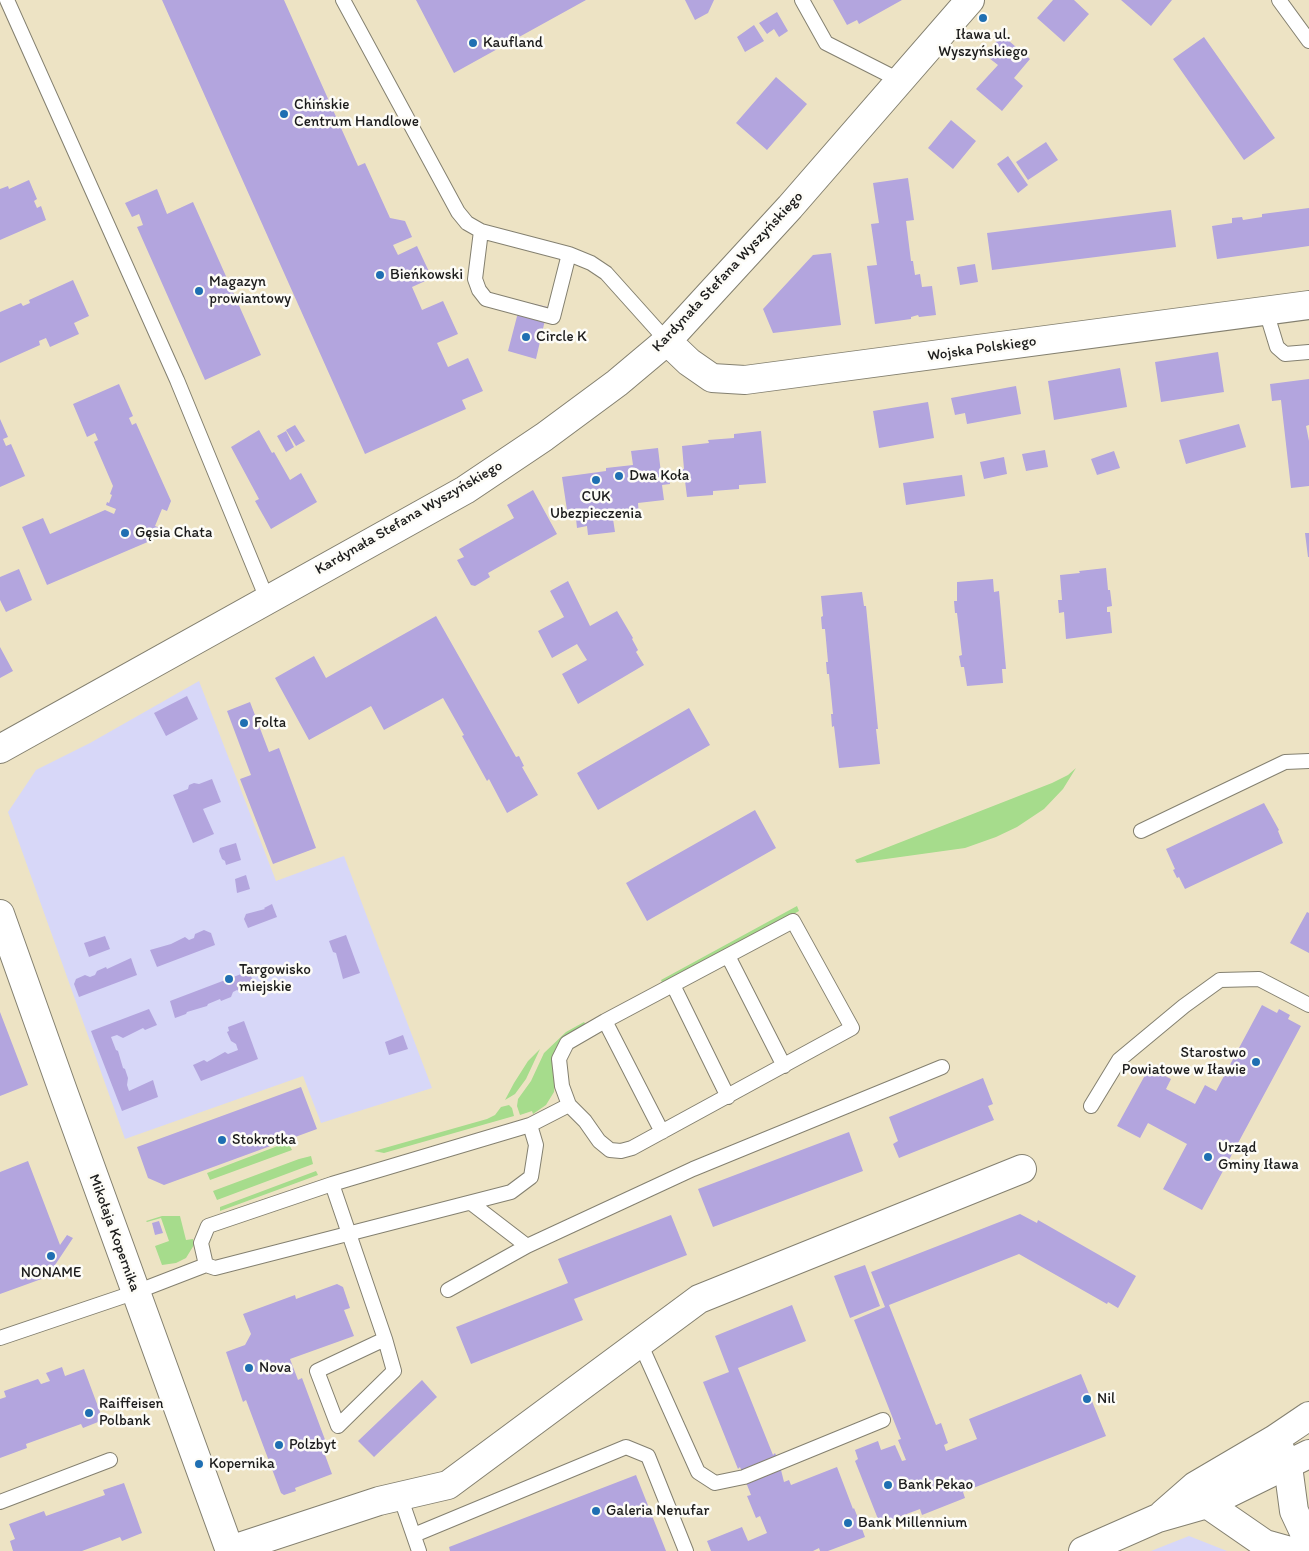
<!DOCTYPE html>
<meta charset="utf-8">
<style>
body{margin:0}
canvas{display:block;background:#ede3c4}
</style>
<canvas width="1309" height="1551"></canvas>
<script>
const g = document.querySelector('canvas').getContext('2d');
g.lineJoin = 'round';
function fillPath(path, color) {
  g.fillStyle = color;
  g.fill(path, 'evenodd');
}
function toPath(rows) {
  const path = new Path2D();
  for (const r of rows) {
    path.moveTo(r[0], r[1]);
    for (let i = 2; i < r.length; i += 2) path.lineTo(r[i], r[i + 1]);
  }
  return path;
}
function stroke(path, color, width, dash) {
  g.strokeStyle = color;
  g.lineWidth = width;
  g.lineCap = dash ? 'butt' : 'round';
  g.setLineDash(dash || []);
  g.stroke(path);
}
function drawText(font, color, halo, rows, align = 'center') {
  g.font = font + ' Itim,sans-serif';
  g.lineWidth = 5;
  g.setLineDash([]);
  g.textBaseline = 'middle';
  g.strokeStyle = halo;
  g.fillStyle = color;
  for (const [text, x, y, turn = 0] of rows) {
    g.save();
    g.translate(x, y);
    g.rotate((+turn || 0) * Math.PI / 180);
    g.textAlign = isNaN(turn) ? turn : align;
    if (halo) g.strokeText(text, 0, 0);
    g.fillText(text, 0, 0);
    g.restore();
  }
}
fillPath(toPath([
 [199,681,276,881,344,856,432,1088,321,1123,303,1076,125,1139,8,812,36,770,90,743],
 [1189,1536,1227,1551,1151,1551]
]), '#d7d7f8');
fillPath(toPath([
 [1076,768,1063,789,1044,809,1017,827,996,837,965,848,857,863,855,860,1052,783,1068,775],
 [797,906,799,911,663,985,661,980],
 [584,1022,587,1026,563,1039,556,1049,552,1065,555,1080,554,1092,546,1105,533,1114,532,1111,520,1115,517,1106,518,1099,531,1081,544,1053,566,1032],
 [540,1049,526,1079,515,1094,505,1100,514,1083,528,1061],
 [509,1105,512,1108,514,1116,384,1153,374,1151,487,1119,495,1115,501,1107],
 [288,1142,292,1150,210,1180,207,1173],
 [311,1156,313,1164,217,1200,213,1191,299,1159],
 [316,1171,318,1175,220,1211,220,1207],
 [162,1216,180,1216,186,1240,193,1239,194,1245,186,1258,176,1263,162,1265,155,1246,169,1241,161,1218,147,1222,146,1221]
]), '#a6dc8c');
fillPath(toPath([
 [162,0,284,0,358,166,365,163,390,218,405,221,412,237,393,245,398,255,417,246,432,278,412,287,422,310,443,301,458,334,437,343,448,367,468,358,483,391,462,400,466,409,365,454],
 [416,0,586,0,454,73],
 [685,0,714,0,708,13,695,20],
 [833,0,902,0,859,24,857,20,847,25],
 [1053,0,1074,0,1089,14,1064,42,1037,18],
 [1121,0,1172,0,1151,26],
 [777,12,788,31,779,37,774,29,767,34,759,23],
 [754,25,764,41,745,52,737,37],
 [1002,35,1030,59,1014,78,1023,86,1002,111,976,89,998,65,985,55],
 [1204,37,1275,138,1244,160,1173,59],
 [776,77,807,104,767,150,736,123],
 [951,120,976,141,953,169,928,148],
 [1046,142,1058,160,1028,180,1016,162],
 [1008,156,1028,185,1018,193,997,164],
 [908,178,914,220,906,221,911,261,913,261,915,275,920,274,922,287,932,286,936,315,919,317,918,315,911,317,911,319,875,324,867,266,877,265,871,224,879,223,873,183],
 [29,180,37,199,34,201,37,208,41,206,46,220,0,240,0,189,8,186,9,189],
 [157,189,167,214,193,202,261,355,205,380,137,227,143,225,139,214,132,217,125,203],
 [1309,208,1309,246,1217,259,1212,226,1232,223,1232,218,1242,217,1243,220,1262,217,1262,214],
 [1171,210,1176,247,992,270,987,233],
 [831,253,841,325,773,333,763,309,813,255],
 [975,264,978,282,960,285,957,267],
 [73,280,89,316,74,323,79,334,50,347,46,338,39,341,40,345,0,363,0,312,21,303,23,306,30,303,29,300],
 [521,301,548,307,536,359,508,351],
 [1218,352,1224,392,1161,402,1155,362],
 [1120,368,1127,407,1054,420,1048,381],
 [1309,379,1309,425,1306,426,1309,441,1309,486,1291,488,1281,400,1272,401,1270,384],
 [119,384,133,416,129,418,132,425,136,423,171,501,167,511,162,509,155,526,160,528,157,538,47,585,22,527,43,518,50,534,105,510,114,514,116,509,106,505,107,502,109,503,112,495,110,494,113,486,94,442,98,440,95,433,87,437,73,404],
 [1016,386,1021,414,967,424,965,413,955,415,951,398],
 [928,402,934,438,879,448,873,411],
 [0,419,8,437,3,439,6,446,11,444,25,476,0,487],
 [1239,424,1246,447,1186,464,1179,440],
 [295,425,305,441,296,446,286,430],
 [259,430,272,453,274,452,290,480,301,473,317,502,271,529,255,501,259,499,231,447],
 [286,431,294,447,286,452,277,436],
 [761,431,766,483,739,485,739,489,713,491,713,495,687,497,685,481,678,481,677,470,684,469,682,446,709,443,708,440,734,438,734,434],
 [658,448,661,473,669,472,670,484,662,485,664,500,638,503,639,516,613,519,615,532,588,535,587,526,577,528,575,509,567,510,562,477,606,471,606,468,633,465,631,451],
 [1045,450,1048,467,1026,471,1022,454],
 [1114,451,1120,468,1097,475,1091,459],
 [1004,457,1007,474,984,479,980,462],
 [962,475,965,496,906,505,903,483],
 [533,490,557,534,488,573,490,577,475,586,471,585,457,560,464,557,459,549,514,518,507,505],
 [1305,533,1309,533,1309,557,1308,557],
 [1106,568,1108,590,1110,590,1112,606,1107,607,1107,612,1110,612,1112,633,1066,639,1064,612,1059,613,1058,600,1062,600,1060,575,1080,573,1079,571],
 [19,569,32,600,6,612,0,600,0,577],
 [993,579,994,592,999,591,1006,669,1002,669,1003,683,967,686,964,667,961,667,959,656,962,655,957,613,955,613,954,601,957,601,957,582],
 [568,581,590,626,617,611,633,638,632,639,638,650,636,652,644,665,578,704,562,674,587,660,577,644,552,658,538,631,564,617,550,591],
 [862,592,864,606,866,606,878,729,876,729,880,764,839,768,834,726,832,727,831,714,833,714,829,674,827,674,826,662,828,662,825,629,822,629,821,617,823,616,821,596],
 [436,616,516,757,519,756,524,766,522,767,538,795,507,813,489,779,487,781,462,736,464,735,443,698,384,730,371,706,309,740,275,678,314,656,326,678],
 [0,647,13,671,0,678],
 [187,696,198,719,166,736,154,713],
 [250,702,269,752,279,748,316,848,273,864,240,779,251,775,227,711],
 [689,708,710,745,598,810,577,773],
 [212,779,221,802,203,809,214,834,193,843,173,795,188,789,189,785,194,783,199,784],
 [1264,803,1279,830,1278,831,1283,843,1185,889,1179,877,1177,878,1173,870,1175,869,1166,849],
 [755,810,776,848,647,921,626,883],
 [236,843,241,860,226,865,225,861,222,859,219,851,220,848],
 [246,875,250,889,237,893,235,879],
 [272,904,277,917,248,928,244,919,246,914,265,909,264,908],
 [1307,912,1309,913,1309,953,1290,943],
 [204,930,211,933,215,945,157,967,150,950,171,944,185,937,189,940,194,938,195,934],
 [346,935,360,973,343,979,336,953,333,952,329,941],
 [105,936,110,949,89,957,84,943],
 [131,958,137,975,79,997,74,984,76,979,85,975,90,977,95,975,97,971,106,967,107,969],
 [249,971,254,984,252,990,242,993,237,990,233,992,231,997,221,1001,220,999,208,1004,207,1006,187,1012,186,1014,175,1018,170,1001],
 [1262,1005,1277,1013,1279,1009,1290,1015,1288,1019,1301,1026,1202,1210,1163,1189,1187,1144,1148,1123,1140,1138,1117,1126,1149,1068,1171,1079,1166,1089,1195,1104,1205,1085,1216,1091],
 [149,1009,157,1025,145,1030,143,1028,123,1038,117,1035,111,1037,116,1050,118,1051,123,1068,125,1069,128,1078,127,1085,129,1091,153,1080,158,1097,122,1111,91,1031],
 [0,1012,28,1085,0,1096],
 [244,1021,258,1059,201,1081,193,1065,204,1060,207,1062,225,1052,228,1054,238,1050,236,1044,231,1041,227,1032,229,1031,228,1027],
 [403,1035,408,1049,389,1055,385,1042],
 [983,1078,993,1104,988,1106,994,1120,899,1158,893,1144,898,1141,889,1117],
 [301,1087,317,1129,164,1185,148,1178,137,1147],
 [849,1132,863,1171,713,1227,698,1189],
 [28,1161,60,1245,67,1235,73,1238,47,1277,0,1294,0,1172],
 [1020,1214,1037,1223,1038,1220,1136,1276,1118,1308,1108,1302,1107,1304,1019,1254,889,1305,936,1425,941,1423,948,1443,944,1445,946,1451,977,1439,969,1419,1081,1374,1106,1436,963,1492,965,1498,922,1515,920,1509,880,1524,855,1461,858,1459,855,1450,878,1441,881,1450,895,1445,902,1461,906,1460,898,1440,901,1439,854,1320,885,1307,871,1272],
 [671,1215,687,1255,574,1299,583,1320,471,1364,456,1327,568,1283,558,1259],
 [159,1221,163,1233,155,1235,152,1223],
 [865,1265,880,1306,850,1318,834,1276],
 [337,1284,343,1287,350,1308,344,1310,354,1336,290,1359,298,1380,302,1378,330,1453,325,1455,332,1474,295,1488,296,1491,284,1495,281,1493,246,1400,243,1402,226,1352,245,1345,251,1334,243,1314,295,1295,296,1299],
 [792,1305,806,1341,738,1368,773,1455,775,1453,779,1462,784,1482,789,1480,791,1485,837,1467,853,1509,854,1508,860,1523,858,1524,859,1527,861,1526,865,1537,828,1551,820,1551,819,1548,813,1551,711,1551,707,1541,742,1527,748,1541,767,1533,760,1516,756,1518,747,1496,751,1495,740,1467,738,1469,703,1382,729,1372,715,1336],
 [62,1367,65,1376,84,1369,103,1420,83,1428,81,1424,26,1444,27,1448,0,1458,0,1399,6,1397,4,1391,38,1379,41,1384,50,1381,46,1373],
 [422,1380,437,1397,374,1457,358,1441],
 [636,1475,666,1551,450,1551,449,1547],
 [124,1483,142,1533,122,1541,120,1537,82,1551,13,1551,10,1541,15,1539,9,1524,44,1511,46,1516,105,1495,103,1490]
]), '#b3a5de');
const service = toPath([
 [7,0,177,380,267,599],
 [343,0,458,212,467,223,481,231,569,254,591,263,606,273,667,341],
 [802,0,826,43,901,81],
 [1279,0,1309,41],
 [481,231,475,279,479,290,486,299,553,317,569,254],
 [1266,311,1277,347,1285,354,1309,352],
 [1141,831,1285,762,1309,761],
 [793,921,852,1028,632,1148,621,1151,610,1150,599,1141,585,1121,569,1105,562,1086,559,1059,567,1043,605,1021,793,921],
 [728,956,784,1066],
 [673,985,728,1097],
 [605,1021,662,1132],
 [1091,1106,1119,1060,1184,1006,1220,980,1259,979,1309,1005],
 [530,1125,536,1145,531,1177,511,1192,215,1268,206,1265,201,1243,208,1226,332,1184,530,1125],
 [530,1125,569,1105],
 [332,1184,385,1339,317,1371,338,1426,394,1371,385,1339],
 [471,1203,527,1246,693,1169,942,1067],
 [448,1290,527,1246],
 [0,1338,136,1292,206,1265],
 [640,1343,698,1472,715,1483,744,1477,883,1420],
 [400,1496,419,1551],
 [0,1502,110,1460],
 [414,1535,626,1447,648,1456,686,1551]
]);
const minor = toPath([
 [1277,1443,1288,1466,1294,1511,1309,1543],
 [1207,1504,1265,1544,1290,1551],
 [230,1550,379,1501,448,1485,699,1299,1022,1169]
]);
const tertiary = toPath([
 [667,341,689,362,712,378,745,380,1309,305],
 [0,749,465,490,544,437,617,383,667,341,711,293,790,207,970,0],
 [0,914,63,1091,230,1551],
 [1163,1514,1195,1486,1275,1439,1309,1416],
 [1083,1551,1158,1518,1207,1504,1309,1454]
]);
stroke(service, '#848070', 16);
stroke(minor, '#848070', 30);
stroke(tertiary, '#848070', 30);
stroke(service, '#fff', 14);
stroke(minor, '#fff', 28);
stroke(tertiary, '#fff', 28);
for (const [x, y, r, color] of [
 [983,18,5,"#1f6fb2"],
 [473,43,5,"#1f6fb2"],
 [284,114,5,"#1f6fb2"],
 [380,275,5,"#1f6fb2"],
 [199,291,5,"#1f6fb2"],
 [526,337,5,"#1f6fb2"],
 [619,476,5,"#1f6fb2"],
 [596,480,5,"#1f6fb2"],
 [125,533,5,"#1f6fb2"],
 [244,723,5,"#1f6fb2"],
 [229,979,5,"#1f6fb2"],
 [1256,1062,5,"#1f6fb2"],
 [222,1140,5,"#1f6fb2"],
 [1208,1157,5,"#1f6fb2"],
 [51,1256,5,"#1f6fb2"],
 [249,1368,5,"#1f6fb2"],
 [1087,1399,5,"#1f6fb2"],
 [89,1413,5,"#1f6fb2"],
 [279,1445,5,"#1f6fb2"],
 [199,1464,5,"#1f6fb2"],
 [888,1485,5,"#1f6fb2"],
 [596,1511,5,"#1f6fb2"],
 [848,1523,5,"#1f6fb2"]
]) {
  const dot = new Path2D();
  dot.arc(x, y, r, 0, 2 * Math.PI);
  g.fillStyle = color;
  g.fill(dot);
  stroke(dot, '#fdfcf7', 2);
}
drawText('15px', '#1c1c1c', '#fdfcf7', [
 ["Iława ul.",983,35,"center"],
 ["Wyszyńskiego",983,52,"center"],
 ["Kaufland",483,43],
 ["Chińskie",294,105],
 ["Centrum Handlowe",294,122],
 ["Bieńkowski",390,275],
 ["Magazyn",209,282],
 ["prowiantowy",209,299],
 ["Circle K",536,337],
 ["Dwa Koła",629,476],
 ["CUK",596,497,"center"],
 ["Ubezpieczenia",596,514,"center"],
 ["Gęsia Chata",135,533],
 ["Folta",254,723],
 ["Targowisko",239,970],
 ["miejskie",239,987],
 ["Starostwo",1246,1053,"right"],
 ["Powiatowe w Iławie",1246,1070,"right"],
 ["Stokrotka",232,1140],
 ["Urząd",1218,1148],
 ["Gminy Iława",1218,1165],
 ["NONAME",51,1273,"center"],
 ["Nova",259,1368],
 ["Nil",1097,1399],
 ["Raiffeisen",99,1404],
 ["Polbank",99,1421],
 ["Polzbyt",289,1445],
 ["Kopernika",209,1464],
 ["Bank Pekao",898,1485],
 ["Galeria Nenufar",606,1511],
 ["Bank Millennium",858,1523]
], 'left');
drawText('15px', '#1c1c1c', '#fdfcf7', [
 ["Kardynała Stefana Wyszyńskiego",728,272,-47],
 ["Wojska Polskiego",982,349,-8],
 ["Kardynała Stefana Wyszyńskiego",409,518,-30],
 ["Mikołaja Kopernika",114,1233,70]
]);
</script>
